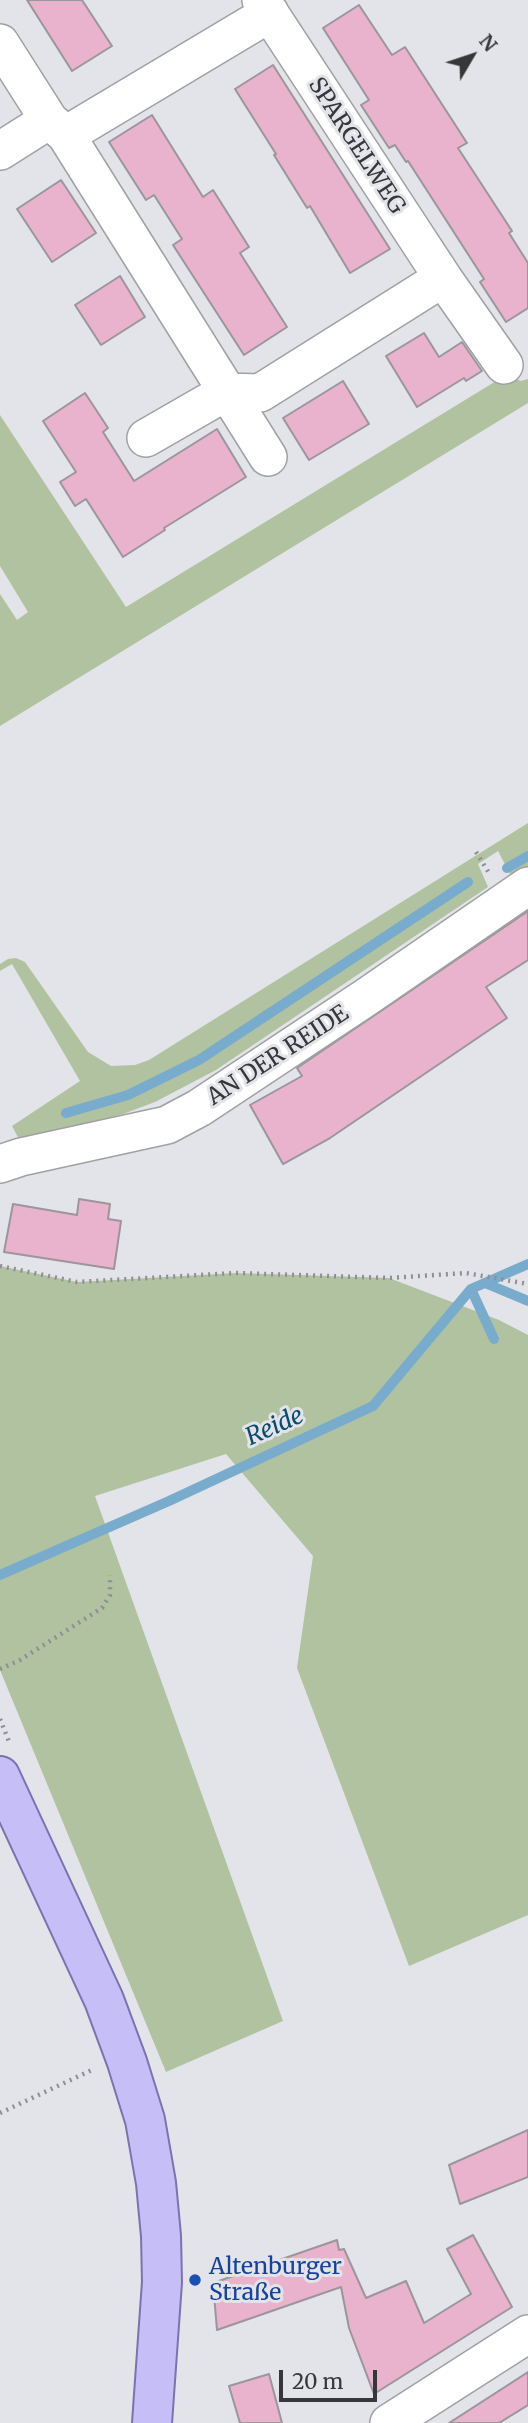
<!DOCTYPE html>
<meta charset="utf-8">
<style>
body{margin:0}
#map{position:relative;width:528px;height:2423px;overflow:hidden;background:#e3e4e9;font-family:Merriweather,serif}
canvas{display:block}
.north{position:absolute;left:437px;top:21px;width:70px;height:70px;-webkit-text-stroke:5px #e3e4e9;paint-order:stroke;rotate:51deg;font-size:19px;font-weight:700;line-height:28px;text-align:center;color:#363739}
.north::after{content:'';display:block;margin:auto;width:24px;height:32px;background:#363739;clip-path:polygon(50% 0,100% 100%,50% 72%,0 100%)}
.scale{position:absolute;left:279px;top:2370px;width:98px;height:32px;box-sizing:border-box;border:4px solid #363739;border-top:0;padding-left:9px;font-size:21px;line-height:24px;white-space:nowrap;color:#363739;-webkit-text-stroke:5px #e3e4e9;paint-order:stroke}
</style>
<div id="map">
<canvas width="528" height="2423"></canvas>
<div class="north">N</div>
<div class="scale">20 m</div>
</div>
<script>
const g = document.querySelector('canvas').getContext('2d');
g.lineJoin = 'round';
function fillPath(path, color) {
  g.fillStyle = color;
  g.fill(path, 'evenodd');
}
function toPath(rows) {
  const path = new Path2D();
  for (const r of rows) {
    path.moveTo(r[0], r[1]);
    for (let i = 2; i < r.length; i += 2) path.lineTo(r[i], r[i + 1]);
  }
  return path;
}
function stroke(path, color, width, dash) {
  g.strokeStyle = color;
  g.lineWidth = width;
  g.lineCap = dash ? 'butt' : 'round';
  g.setLineDash(dash || []);
  g.stroke(path);
}
function drawText(font, color, halo, rows, align = 'center') {
  g.font = font + ' Merriweather,serif';
  g.lineWidth = 6;
  g.setLineDash([]);
  g.textBaseline = 'middle';
  g.strokeStyle = halo;
  g.fillStyle = color;
  for (const [text, x, y, turn = 0] of rows) {
    g.save();
    g.translate(x, y);
    g.rotate((+turn || 0) * Math.PI / 180);
    g.textAlign = isNaN(turn) ? turn : align;
    if (halo) g.strokeText(text, 0, 0);
    g.fillText(text, 0, 0);
    g.restore();
  }
}
fillPath(toPath([
 [506,375,521,381,528,379,528,403,0,726,0,594,17,620,28,612,0,566,0,415,126,607],
 [528,823,528,874,512,878,498,851,478,864,488,887,216,1070,155,1102,123,1114,20,1141,12,1126,80,1081,12,964,0,971,0,964,8,959,16,958,25,962,88,1052,111,1066,135,1065,149,1060],
 [0,1266,77,1282,236,1273,389,1278,499,1320,528,1335,528,1915,409,1966,297,1668,313,1556,226,1454,95,1496,283,2021,166,2072,0,1670]
]), '#b1c2a0');
stroke(toPath([
 [507,868,528,856],
 [66,1113,128,1095,199,1060,468,882],
 [485,1283,528,1301],
 [471,1289,494,1339],
 [0,1575,169,1501,373,1406,471,1289,528,1264]
]), '#79accc', 10);
const building = toPath([
 [27,0,82,0,112,46,72,71,27,0],
 [359,5,392,55,405,47,467,143,458,148,512,231,509,233,528,263,528,308,506,322,480,282,484,279,408,161,406,162,395,145,389,148,361,105,369,100,323,28,359,5],
 [273,65,390,249,350,273,310,206,307,208,274,155,276,154,235,89,273,65],
 [152,115,203,197,213,190,249,247,240,253,287,327,244,355,173,245,182,239,154,195,146,200,109,142,152,115],
 [61,180,96,233,52,262,17,209,61,180],
 [120,276,145,317,101,345,75,305,120,276],
 [424,333,439,357,462,342,482,371,466,381,464,378,417,407,386,356,424,333],
 [343,381,369,424,309,460,283,418,343,381],
 [85,393,108,428,103,432,134,481,217,429,246,477,164,528,165,530,123,557,86,499,75,506,60,482,76,472,43,421,85,393],
 [528,911,528,960,486,987,507,1018,330,1138,283,1164,250,1105,302,1076,297,1068,528,911],
 [79,1199,110,1204,108,1219,121,1221,114,1269,4,1252,13,1204,77,1215,79,1199],
 [528,2130,528,2177,460,2204,449,2165,528,2130],
 [473,2235,512,2307,374,2394,349,2328,341,2287,217,2330,213,2283,337,2240,339,2250,344,2249,366,2298,406,2281,424,2323,471,2294,447,2249,473,2235],
 [528,2372,528,2405,499,2423,449,2423,528,2372],
 [269,2374,282,2423,240,2423,229,2386,269,2374]
]);
fillPath(building, '#e9b2cd');
stroke(building, '#9b9699', 2);
const minor = toPath([
 [261,0,443,278,504,365],
 [0,43,49,120],
 [66,135,270,13],
 [0,151,49,120,66,135,268,457],
 [146,438,226,392,260,393,443,278],
 [0,1164,21,1157,167,1125,199,1108,365,998,528,886],
 [389,2423,528,2334]
]);
const major = toPath([
 [0,1776,104,2000,127,2062,145,2120,156,2183,161,2236,162,2282,152,2423]
]);
stroke(minor, '#a0a1a5', 40);
stroke(major, '#7b72b0', 42);
stroke(toPath([
 [476,852,489,873],
 [0,1266,77,1282,236,1273,389,1278,466,1273,528,1284],
 [0,1669,20,1660,102,1608,110,1595,110,1575],
 [0,1719,10,1744],
 [0,2113,94,2069]
]), '#8e8f93', 4.5, [2, 5]);
stroke(minor, '#fff', 37);
stroke(major, '#c6bef6', 38);
for (const [x, y, r, color] of [
 [195,2280,7,"#1a4fb4"]
]) {
  const dot = new Path2D();
  dot.arc(x, y, r, 0, 2 * Math.PI);
  g.fillStyle = color;
  g.fill(dot);
  stroke(dot, '#e3e4e9', 2.5);
}
drawText('23px', '#363739', '#e3e4e9', [
 ["SPARGELWEG",356,146,57],
 ["AN DER REIDE",278,1056,-33]
]);
drawText('23px', '#164399', '#e3e4e9', [
 ["Altenburger",209,2267],
 ["Straße",209,2293]
], 'left');
drawText('italic 24px', '#094b6c', '#e3e4e9', [
 ["Reide",275,1427,-24]
]);
</script>
